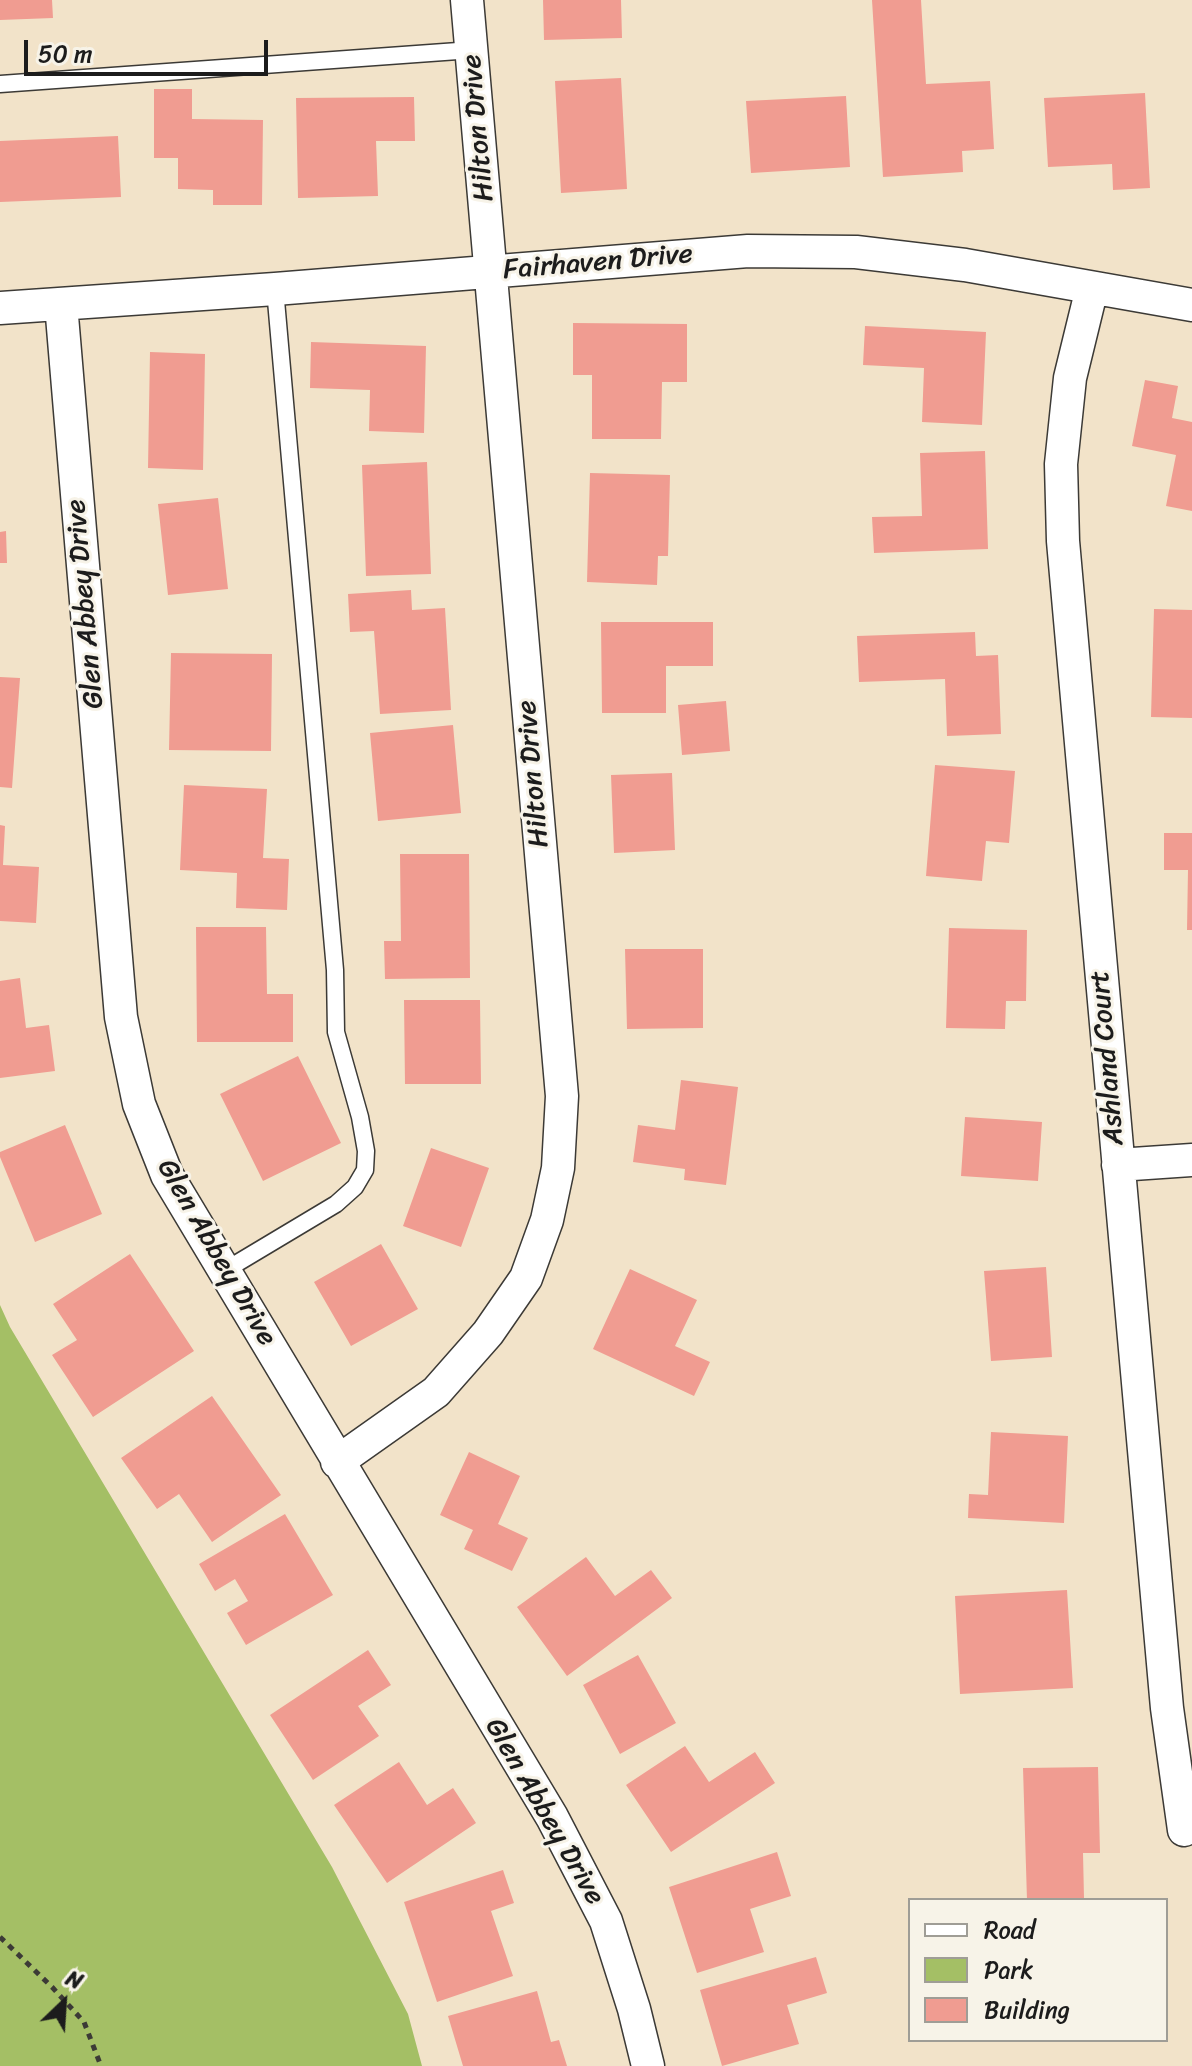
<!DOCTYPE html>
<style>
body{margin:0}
#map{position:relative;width:1192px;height:2066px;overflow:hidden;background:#f2e3c9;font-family:Sriracha,sans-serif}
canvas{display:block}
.legend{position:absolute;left:908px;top:1898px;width:260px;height:144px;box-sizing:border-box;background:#f7f3e8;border:2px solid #9f9d96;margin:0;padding:10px 14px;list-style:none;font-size:24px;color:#1c1c1c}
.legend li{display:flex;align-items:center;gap:16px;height:40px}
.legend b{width:40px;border:2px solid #9f9d96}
.north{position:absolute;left:24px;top:1962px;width:80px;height:80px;-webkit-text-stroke:6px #f7f3e8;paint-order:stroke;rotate:25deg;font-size:22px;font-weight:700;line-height:32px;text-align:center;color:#1c1c1c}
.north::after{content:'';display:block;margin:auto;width:28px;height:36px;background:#1c1c1c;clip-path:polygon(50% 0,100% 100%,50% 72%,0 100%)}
.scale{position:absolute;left:24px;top:40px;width:244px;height:36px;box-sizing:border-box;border:4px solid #1c1c1c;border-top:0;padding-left:10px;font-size:24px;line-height:28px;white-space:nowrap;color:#1c1c1c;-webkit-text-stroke:6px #f7f3e8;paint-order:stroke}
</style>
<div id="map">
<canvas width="1192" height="2066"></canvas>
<ul class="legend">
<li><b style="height:10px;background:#fff"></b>Road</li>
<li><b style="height:22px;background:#a4bf65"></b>Park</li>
<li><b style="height:22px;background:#f09c91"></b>Building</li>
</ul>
<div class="north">N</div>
<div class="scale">50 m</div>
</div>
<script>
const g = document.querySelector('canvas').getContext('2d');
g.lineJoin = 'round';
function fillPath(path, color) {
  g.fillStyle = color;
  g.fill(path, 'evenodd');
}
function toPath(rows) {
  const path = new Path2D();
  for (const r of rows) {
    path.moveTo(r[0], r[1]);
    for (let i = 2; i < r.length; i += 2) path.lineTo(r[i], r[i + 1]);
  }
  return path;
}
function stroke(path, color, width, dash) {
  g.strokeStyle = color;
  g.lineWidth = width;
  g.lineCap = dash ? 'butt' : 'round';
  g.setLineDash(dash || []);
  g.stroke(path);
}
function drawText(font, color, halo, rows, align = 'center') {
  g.font = font + ' Sriracha,sans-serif';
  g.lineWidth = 6;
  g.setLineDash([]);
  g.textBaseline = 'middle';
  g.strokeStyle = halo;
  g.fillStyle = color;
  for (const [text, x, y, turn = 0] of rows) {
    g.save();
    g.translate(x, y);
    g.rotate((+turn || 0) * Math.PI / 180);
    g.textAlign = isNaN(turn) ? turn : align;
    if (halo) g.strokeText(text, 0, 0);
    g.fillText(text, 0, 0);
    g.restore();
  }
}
fillPath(toPath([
 [0,1305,10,1327,332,1867,408,2014,422,2066,0,2066]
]), '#a4bf65');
fillPath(toPath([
 [0,0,52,0,53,18,0,20],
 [543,0,621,0,622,38,544,40],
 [872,0,921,0,926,84,990,81,994,149,962,151,963,172,883,177],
 [621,78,627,189,561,193,555,81],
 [154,89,192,89,192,119,263,120,262,205,213,205,213,190,178,189,178,158,154,158],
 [1145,93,1150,188,1113,190,1112,164,1048,167,1044,98],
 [846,96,850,167,751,173,746,101],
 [414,97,415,141,376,141,378,196,298,198,296,98],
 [118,136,121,197,0,202,0,141],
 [573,323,687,324,687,382,662,382,661,439,592,439,592,375,573,375],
 [865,326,986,332,982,425,922,422,924,368,863,365],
 [311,342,426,346,424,433,369,431,370,390,310,388],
 [150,352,205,354,203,470,148,468],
 [1145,380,1178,386,1172,418,1192,422,1192,511,1166,506,1176,455,1132,446],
 [985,451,988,549,874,553,872,517,922,516,920,453],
 [427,462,431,574,366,576,362,465],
 [590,473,670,475,668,556,658,556,657,585,587,582],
 [218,498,228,589,168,595,158,504],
 [6,531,7,563,0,563,0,532],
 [411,590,412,610,445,608,451,710,380,714,374,631,350,632,348,594],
 [1154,609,1192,610,1192,718,1151,717],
 [601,622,713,622,713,666,666,666,666,713,602,713],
 [975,632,976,656,998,655,1001,734,947,736,945,679,859,682,857,636],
 [171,653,272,654,271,751,169,750],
 [0,677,20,678,12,788,0,787],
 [726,701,730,751,682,755,678,705],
 [453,725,461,813,378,821,370,733],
 [935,765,1015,771,1009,843,986,841,982,881,926,876],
 [672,773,675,850,614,853,611,775],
 [184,785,267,789,263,858,289,859,287,910,236,908,237,873,180,870],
 [0,825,5,826,3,865,39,867,36,923,0,921],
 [1164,833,1192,833,1192,930,1187,930,1188,870,1164,870],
 [400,854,469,854,470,978,385,979,384,941,401,941],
 [196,927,266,927,267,994,293,994,293,1042,197,1042],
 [949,928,1027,930,1026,1001,1006,1001,1005,1029,946,1028],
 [625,949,703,949,703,1028,627,1029],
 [20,978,26,1028,49,1025,55,1071,0,1078,0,981],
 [404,1000,480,1000,481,1084,405,1084],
 [298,1056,341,1143,263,1181,220,1094],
 [681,1080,738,1087,726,1185,684,1180,685,1169,633,1162,638,1125,675,1130],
 [965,1117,1042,1122,1038,1181,961,1176],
 [65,1125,102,1214,35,1242,0,1157,0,1152],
 [431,1148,489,1168,461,1247,403,1226],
 [381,1244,418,1309,351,1346,314,1282],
 [130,1254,194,1351,93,1417,52,1355,77,1340,53,1304],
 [1046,1267,1052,1357,991,1361,984,1271],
 [630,1269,697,1300,675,1346,710,1362,694,1396,593,1349],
 [212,1396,281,1495,212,1542,179,1494,157,1509,121,1458],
 [991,1432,1068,1436,1064,1523,968,1518,969,1494,988,1495],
 [469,1452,520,1476,498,1524,528,1538,512,1571,464,1549,473,1530,440,1515],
 [285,1514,333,1595,246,1645,227,1613,248,1601,235,1579,215,1591,199,1564],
 [586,1557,615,1596,651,1570,672,1598,567,1676,517,1607],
 [1067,1590,1073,1688,960,1694,955,1596],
 [368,1650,391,1685,358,1706,379,1736,313,1780,270,1715],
 [638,1655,676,1723,620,1754,583,1685],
 [685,1746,709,1782,755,1752,775,1783,671,1852,626,1785],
 [399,1762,427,1805,453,1788,476,1823,387,1883,334,1805],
 [1098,1767,1100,1853,1083,1853,1084,1898,1027,1900,1023,1768],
 [777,1852,791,1896,750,1909,764,1952,697,1973,669,1887],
 [503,1870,514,1903,491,1911,513,1976,437,2002,404,1902],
 [816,1957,827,1993,787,2005,799,2044,722,2066,700,1990],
 [537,1991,551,2042,559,2040,567,2066,463,2066,448,2016]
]), '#f09c91');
const lane = toPath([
 [0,84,472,50],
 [224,1271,336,1204,355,1187,365,1170,366,1151,360,1117,336,1032,335,970,275,289]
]);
const street = toPath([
 [1092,288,1070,378,1061,464,1063,541,1167,1708,1184,1830],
 [61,304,121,1017,139,1104,167,1175,552,1817,606,1921,634,2009,648,2066],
 [0,308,275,289,748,251,856,252,965,265,1192,305],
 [1118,1165,1192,1160],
 [337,1462,436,1392,488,1333,526,1278,547,1220,558,1168,562,1096,467,0]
]);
stroke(lane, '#3c3a36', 19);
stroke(street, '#3c3a36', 35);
stroke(toPath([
 [0,1937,52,1987,84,2022,101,2066]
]), '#3c3a36', 5, [6, 6]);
stroke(lane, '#fff', 16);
stroke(street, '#fff', 32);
drawText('28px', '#1c1c1c', '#f7f3e8', [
 ["Hilton Drive",479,128,-95],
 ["Fairhaven Drive",598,263,-5],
 ["Glen Abbey Drive",86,604,-95],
 ["Hilton Drive",534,774,-95],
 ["Ashland Court",1108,1058,-95],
 ["Glen Abbey Drive",216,1253,60],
 ["Glen Abbey Drive",544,1812,60]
]);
</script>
